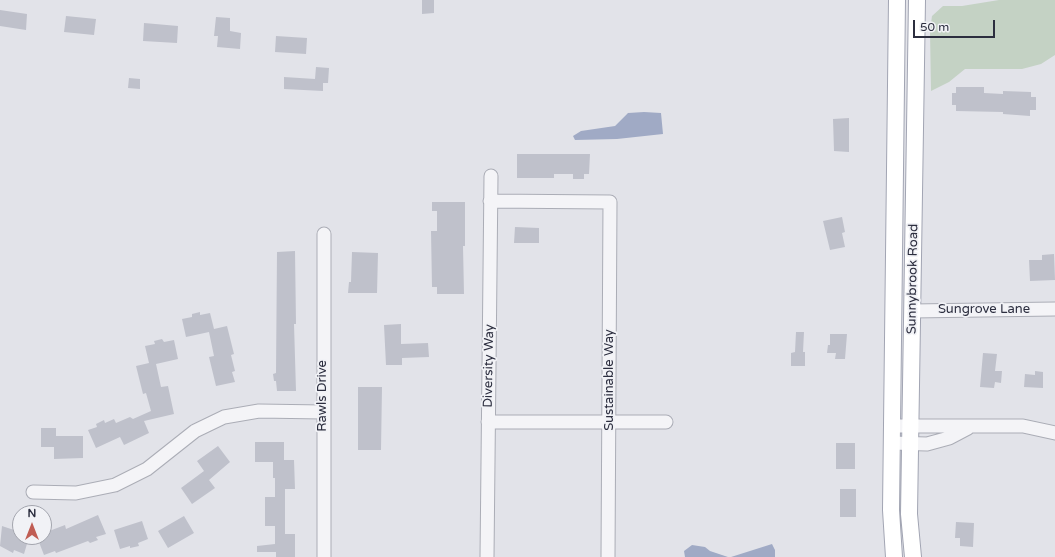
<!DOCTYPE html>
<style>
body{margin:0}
#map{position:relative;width:1055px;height:557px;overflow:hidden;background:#e2e3e9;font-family:"Varela Round",sans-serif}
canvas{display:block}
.north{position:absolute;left:12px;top:505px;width:40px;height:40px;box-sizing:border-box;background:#f1f2f6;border:1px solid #a2a4ad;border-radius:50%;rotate:0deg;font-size:11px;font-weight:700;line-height:16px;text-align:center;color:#2c2e3f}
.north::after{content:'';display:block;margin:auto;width:14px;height:18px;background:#c05d54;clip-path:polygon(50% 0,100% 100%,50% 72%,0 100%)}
.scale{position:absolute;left:913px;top:20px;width:82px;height:18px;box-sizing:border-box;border:2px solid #2c2e3f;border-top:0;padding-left:5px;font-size:12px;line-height:14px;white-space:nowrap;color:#2c2e3f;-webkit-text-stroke:3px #f1f2f6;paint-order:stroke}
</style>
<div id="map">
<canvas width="1055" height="557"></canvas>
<div class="north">N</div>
<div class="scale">50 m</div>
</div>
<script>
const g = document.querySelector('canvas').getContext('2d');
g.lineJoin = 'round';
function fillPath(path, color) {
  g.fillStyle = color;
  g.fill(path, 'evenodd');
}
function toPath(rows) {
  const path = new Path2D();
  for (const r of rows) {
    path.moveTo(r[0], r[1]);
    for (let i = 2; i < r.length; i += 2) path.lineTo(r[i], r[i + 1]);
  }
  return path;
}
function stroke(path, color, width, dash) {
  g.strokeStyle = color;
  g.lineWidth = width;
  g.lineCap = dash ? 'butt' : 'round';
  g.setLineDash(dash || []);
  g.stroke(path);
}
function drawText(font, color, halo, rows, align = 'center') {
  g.font = font + ' "Varela Round",sans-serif';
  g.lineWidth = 3.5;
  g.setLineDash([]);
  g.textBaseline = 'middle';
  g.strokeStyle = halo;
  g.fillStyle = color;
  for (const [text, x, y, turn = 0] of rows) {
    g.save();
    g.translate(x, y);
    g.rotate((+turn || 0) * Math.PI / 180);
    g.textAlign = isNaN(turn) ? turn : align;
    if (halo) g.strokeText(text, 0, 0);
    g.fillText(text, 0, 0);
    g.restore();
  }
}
fillPath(toPath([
 [999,0,1055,0,1055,55,1041,64,1022,69,965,69,949,82,931,91,930,31,932,16,943,6,962,6]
]), '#c4d2c4');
fillPath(toPath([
 [644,112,661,113,663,134,617,139,575,140,573,136,581,131,615,126,628,113],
 [772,544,775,550,775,557,731,557],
 [692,545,705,547,710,551,728,557,685,557,684,551]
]), '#a0aac5');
fillPath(toPath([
 [422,0,434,0,434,13,422,14],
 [0,10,27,14,26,30,0,26],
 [66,16,96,19,94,35,64,32],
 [216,17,230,18,230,31,241,33,240,49,217,47,218,36,214,36],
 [144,23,178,26,177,43,143,41],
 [276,36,307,38,306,54,275,52],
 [316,67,329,68,328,83,323,83,323,91,284,89,284,77,315,79],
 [129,78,140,79,140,89,128,88],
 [956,87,984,87,984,93,1003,94,1003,91,1031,92,1031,97,1036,97,1036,110,1030,110,1030,116,1003,114,1003,112,956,111,956,105,952,105,952,93,956,93],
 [849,118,849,152,834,151,833,119],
 [517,154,590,154,589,174,584,174,584,179,573,179,573,174,554,174,554,178,517,178],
 [432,202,465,202,465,246,463,246,464,294,437,294,437,287,432,287,431,231,437,231,437,211,432,211],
 [842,217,845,232,842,233,845,247,830,250,823,221],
 [515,227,539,228,539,243,514,243],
 [295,251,296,324,294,324,296,391,277,391,276,381,274,381,273,374,276,373,277,252],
 [352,252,378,253,377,293,348,293,349,282,351,282],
 [1054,254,1055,280,1030,281,1029,260,1042,260,1042,255],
 [200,312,200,315,210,313,214,329,227,326,234,354,231,355,235,371,232,372,235,382,216,386,209,357,214,356,209,332,186,337,182,319,192,317,192,314],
 [401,324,401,344,428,343,429,357,402,358,402,365,386,365,384,325],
 [796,332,804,332,803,352,805,352,805,366,791,366,791,353,795,352],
 [830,334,847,334,845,359,835,359,836,353,827,353,828,345,830,345],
 [162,339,164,342,174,340,178,359,156,364,161,387,168,386,174,414,144,421,149,433,124,445,120,437,96,448,88,430,97,427,96,424,104,420,105,423,114,419,116,423,130,417,133,419,151,411,146,393,143,394,136,366,149,363,145,346,155,344,154,341],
 [983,353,997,354,995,371,1002,371,1001,383,995,382,994,388,980,387],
 [1035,371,1043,372,1043,388,1024,387,1025,374,1035,375],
 [358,387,382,387,381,450,358,450],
 [41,428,56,428,56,436,83,436,83,458,54,459,54,447,41,447],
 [255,442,284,442,284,460,294,460,295,489,285,489,285,534,295,534,295,557,276,557,276,552,257,552,257,546,275,544,275,526,265,526,265,497,275,497,275,478,273,478,273,462,255,462],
 [836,443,855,443,855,469,836,469],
 [218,446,230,462,209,480,215,488,192,504,181,488,204,471,197,461],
 [840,489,856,489,856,517,840,517],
 [98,515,106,534,96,537,98,540,90,543,88,541,56,553,55,551,44,555,37,537,44,537,44,533,65,525,66,529],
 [184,516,194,533,168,548,158,531],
 [142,521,148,539,138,543,139,546,130,548,130,546,120,549,114,530],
 [956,522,974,523,973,547,960,546,960,538,955,538],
 [2,526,20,532,20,537,29,537,24,554,14,550,13,553,0,546]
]), '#bfc1cb');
const minor = toPath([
 [490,201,610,202,608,557],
 [912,311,1055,309],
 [488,422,666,422],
 [892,426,1023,426,1055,433],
 [892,443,927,444,949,438,968,428],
 [33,492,76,493,115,485,147,469,195,431,224,417,259,411,323,412],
 [324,557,324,234],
 [487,557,491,176]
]);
const major = toPath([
 [894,557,891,510,897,0],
 [913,557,909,514,917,0]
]);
stroke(minor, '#abadb6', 15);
stroke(major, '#a2a5b3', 18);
stroke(minor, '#f4f4f7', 13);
stroke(major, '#fff', 16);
drawText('13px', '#2c2e3f', '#f1f2f6', [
 ["Sunnybrook Road",913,279,-89],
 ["Sungrove Lane",984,310],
 ["Diversity Way",489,366,-89],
 ["Sustainable Way",610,380,-90],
 ["Rawls Drive",323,396,-90]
]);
</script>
